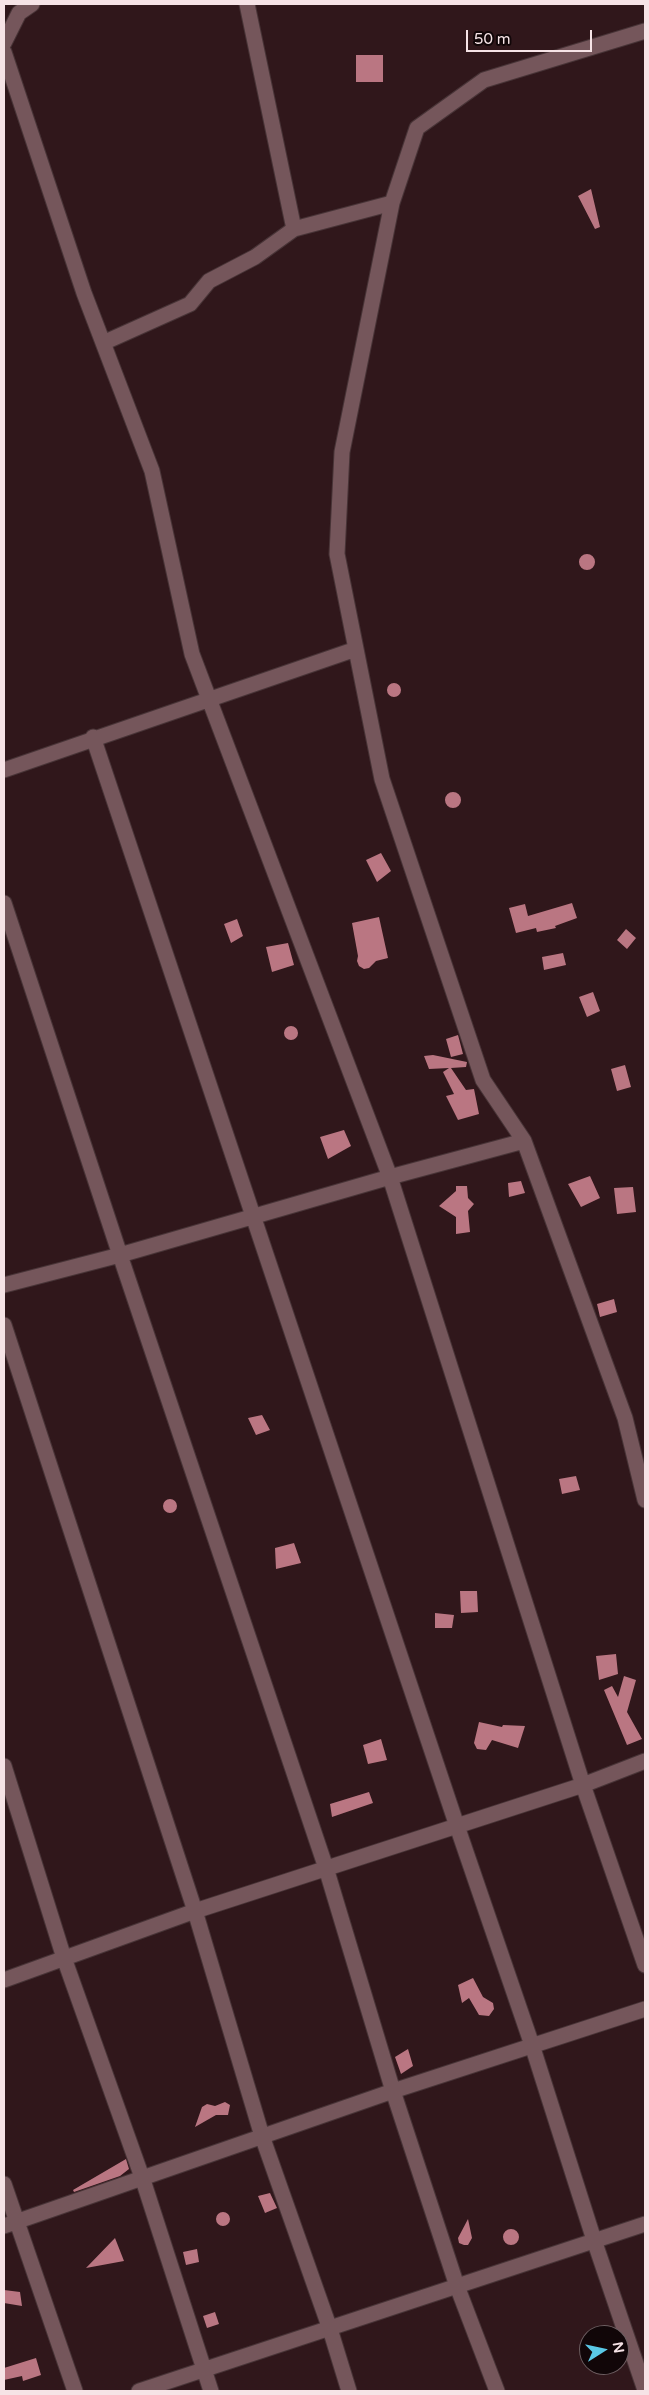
<!DOCTYPE html>
<style>
body{margin:0}
#map{position:relative;width:649px;height:2395px;overflow:hidden;background:#30171b;font-family:"Varela Round",sans-serif}
canvas{display:block}
.frame{position:absolute;inset:0;border:5px solid #f6e3e6;pointer-events:none}
.north{position:absolute;left:579px;top:2325px;width:50px;height:50px;box-sizing:border-box;background:#110608;border:1px solid #6d5e61;border-radius:50%;rotate:80deg;font-size:14px;font-weight:700;line-height:20px;text-align:center;color:#f6e3e6}
.north::after{content:'';display:block;margin:auto;width:18px;height:22px;background:#5ac8e6;clip-path:polygon(50% 0,100% 100%,50% 72%,0 100%)}
.scale{position:absolute;left:466px;top:30px;width:126px;height:22px;box-sizing:border-box;border:2px solid #f6e3e6;border-top:0;padding-left:6px;font-size:15px;line-height:18px;white-space:nowrap;color:#f6e3e6;-webkit-text-stroke:4px #110608;paint-order:stroke}
</style>
<div id="map">
<canvas width="649" height="2395"></canvas>
<div class="frame"></div>
<div class="north">N</div>
<div class="scale">50 m</div>
</div>
<script>
const g = document.querySelector('canvas').getContext('2d');
g.lineJoin = 'round';
function fillPath(path, color) {
  g.fillStyle = color;
  g.fill(path, 'evenodd');
}
function toPath(rows) {
  const path = new Path2D();
  for (const r of rows) {
    if (r.length === 3) {
      path.moveTo(r[0] + r[2], r[1]);
      path.arc(r[0], r[1], r[2], 0, 2 * Math.PI);
      continue;
    }
    path.moveTo(r[0], r[1]);
    for (let i = 2; i < r.length; i += 2) path.lineTo(r[i], r[i + 1]);
  }
  return path;
}
function stroke(path, color, width, dash) {
  g.strokeStyle = color;
  g.lineWidth = width;
  g.lineCap = dash ? 'butt' : 'round';
  g.setLineDash(dash || []);
  g.stroke(path);
}
fillPath(toPath([
 [356,55,383,55,383,82,356,82],
 [591,189,600,227,595,229,578,196],
 [587,562,8],
 [394,690,7],
 [453,800,8],
 [381,853,391,871,377,882,366,860],
 [572,903,577,918,555,926,556,928,537,932,536,928,516,933,509,908,525,904,528,916],
 [379,917,388,958,376,961,369,968,364,969,359,966,357,961,358,956,352,923],
 [237,919,243,936,231,943,224,924],
 [626,929,636,938,627,949,617,940],
 [288,943,294,965,272,972,266,947],
 [563,953,566,965,544,970,542,957],
 [593,992,600,1011,587,1017,579,997],
 [291,1033,7],
 [458,1035,463,1054,451,1057,446,1039],
 [433,1055,467,1062,466,1067,451,1068,466,1090,474,1089,479,1114,458,1120,446,1096,454,1094,443,1072,449,1068,429,1069,424,1056],
 [625,1065,631,1087,617,1091,611,1069],
 [344,1130,351,1146,328,1159,320,1137],
 [590,1176,600,1198,581,1207,568,1184],
 [521,1181,525,1193,509,1197,508,1183],
 [456,1186,467,1186,468,1198,474,1204,468,1211,470,1232,456,1234,456,1217,439,1206,456,1191],
 [633,1187,636,1212,617,1214,614,1188],
 [614,1299,617,1312,600,1317,597,1304],
 [262,1415,270,1430,256,1435,248,1418],
 [576,1476,580,1490,562,1494,559,1479],
 [170,1506,7],
 [294,1543,301,1563,276,1569,275,1548],
 [460,1591,477,1591,478,1612,461,1613],
 [435,1613,454,1615,452,1628,435,1628],
 [616,1654,618,1674,599,1680,596,1656],
 [624,1676,636,1680,627,1712,642,1739,627,1745,604,1690,612,1686,618,1697],
 [479,1722,502,1727,503,1725,525,1726,518,1748,492,1740,486,1750,477,1749,474,1743],
 [381,1739,387,1760,368,1764,363,1745],
 [369,1792,373,1803,332,1817,330,1804],
 [473,1978,483,1997,493,2003,494,2009,489,2016,479,2015,469,1998,462,2003,458,1985],
 [408,2049,413,2066,401,2074,395,2057],
 [225,2102,230,2105,228,2115,216,2115,195,2127,202,2107,207,2104,215,2106],
 [126,2159,129,2169,120,2176,74,2192,73,2190],
 [270,2193,277,2208,265,2213,258,2196],
 [223,2219,7],
 [468,2219,472,2238,468,2245,464,2245,459,2243,458,2238],
 [511,2237,8],
 [115,2238,124,2261,86,2268],
 [197,2249,199,2262,186,2265,183,2252],
 [4,2290,20,2292,22,2306,4,2303],
 [215,2312,219,2324,207,2328,203,2316],
 [36,2358,41,2375,23,2381,22,2376,4,2380,4,2368]
]), '#ba7682');
const street = toPath([
 [247,4,294,229,392,203],
 [645,31,484,80,417,128,392,203,342,452,337,554,382,779,483,1080,524,1141,625,1418,645,1500],
 [4,43,19,13,32,4],
 [4,52,84,293,152,471,192,654,390,1177,583,1785,645,1965],
 [103,343,190,304,209,281,255,257,294,229],
 [93,737,457,1826,532,2045,594,2240,645,2390],
 [4,770,356,649],
 [4,903,120,1255,326,1868,393,2091,457,2286,497,2391],
 [4,1285,120,1255,390,1177,524,1141],
 [4,1325,195,1911,262,2136,330,2329,349,2391],
 [4,1766,64,1958,143,2180,211,2391],
 [4,1980,195,1911,583,1785,645,1761],
 [4,2184,75,2391],
 [4,2226,393,2091,645,2009],
 [139,2391,645,2224]
]);
stroke(street, '#483437', 17);
stroke(street, '#75565b', 15);
</script>
